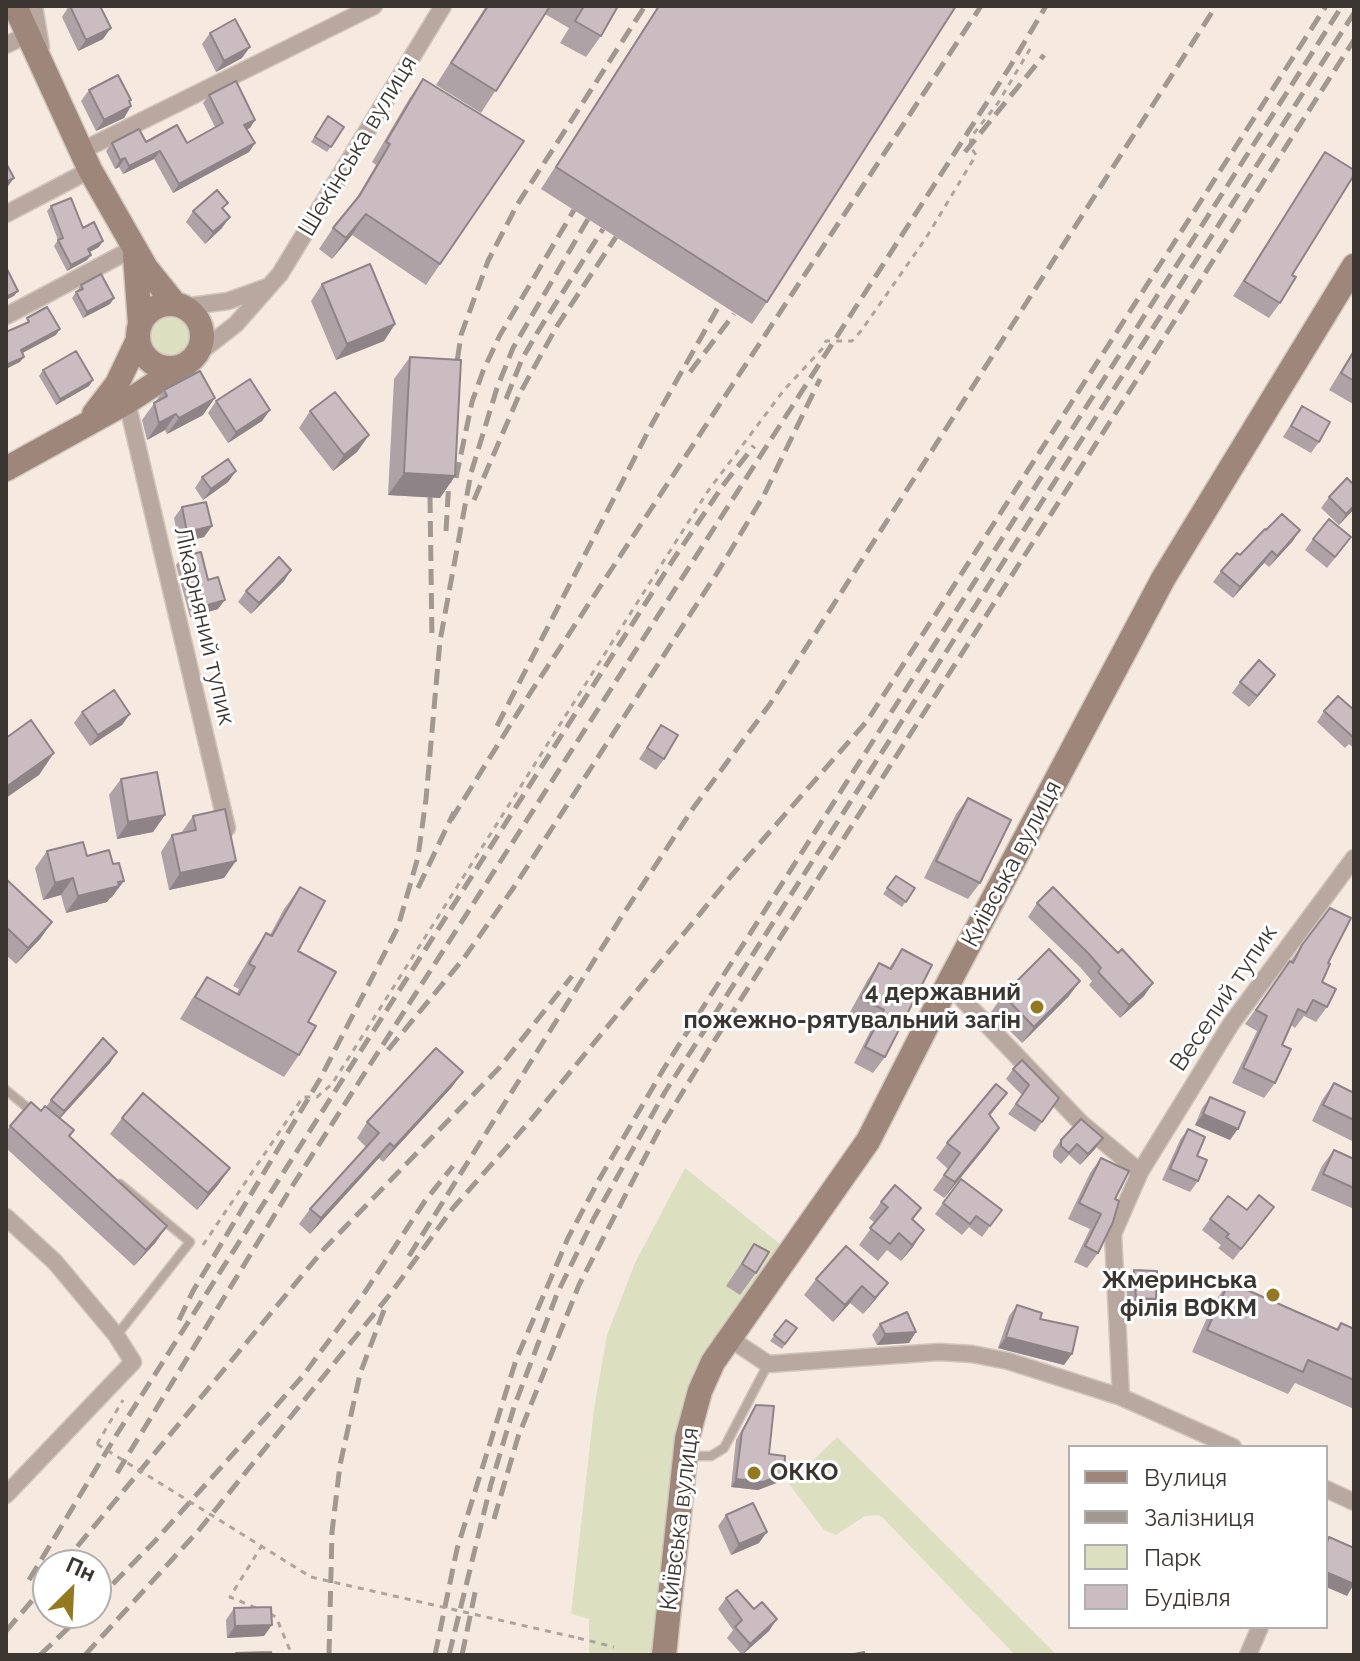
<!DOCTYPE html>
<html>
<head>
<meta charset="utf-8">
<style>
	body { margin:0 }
	#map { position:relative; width:1360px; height:1661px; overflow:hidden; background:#f6eae0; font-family:Raleway,sans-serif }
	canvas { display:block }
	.frame { position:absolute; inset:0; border:8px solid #3b3632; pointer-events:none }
	.legend { position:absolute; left:1068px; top:1445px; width:260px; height:184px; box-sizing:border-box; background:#fff; border:2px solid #b1afad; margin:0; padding:10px 14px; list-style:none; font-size:24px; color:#3b3632 }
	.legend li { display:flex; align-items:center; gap:16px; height:40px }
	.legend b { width:40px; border:2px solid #b1afad }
	.north { position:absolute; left:32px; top:1549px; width:80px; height:80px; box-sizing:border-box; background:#fff; border:2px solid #b1afad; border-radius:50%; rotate:24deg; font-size:22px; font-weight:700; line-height:32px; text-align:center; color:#3b3632 }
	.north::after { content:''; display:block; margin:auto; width:28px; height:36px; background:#957921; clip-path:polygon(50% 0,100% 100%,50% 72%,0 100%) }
</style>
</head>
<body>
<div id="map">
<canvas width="1360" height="1661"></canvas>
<div class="frame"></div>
<ul class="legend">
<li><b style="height:10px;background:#9e877a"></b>Вулиця</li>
<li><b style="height:10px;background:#a19891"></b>Залізниця</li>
<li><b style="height:22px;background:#dce0c1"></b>Парк</li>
<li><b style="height:22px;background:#cbbcc1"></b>Будівля</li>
</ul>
<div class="north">Пн</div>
</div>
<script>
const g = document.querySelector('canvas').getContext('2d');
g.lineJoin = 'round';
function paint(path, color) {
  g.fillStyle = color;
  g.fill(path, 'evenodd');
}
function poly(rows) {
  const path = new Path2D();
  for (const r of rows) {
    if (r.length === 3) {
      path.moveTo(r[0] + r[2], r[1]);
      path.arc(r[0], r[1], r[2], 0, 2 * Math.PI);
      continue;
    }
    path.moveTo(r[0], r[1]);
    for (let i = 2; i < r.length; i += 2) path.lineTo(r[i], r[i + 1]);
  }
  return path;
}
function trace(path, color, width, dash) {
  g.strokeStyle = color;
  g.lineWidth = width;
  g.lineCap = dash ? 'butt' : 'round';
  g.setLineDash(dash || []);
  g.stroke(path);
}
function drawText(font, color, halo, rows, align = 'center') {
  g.font = font + ' Raleway,sans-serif';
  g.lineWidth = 6;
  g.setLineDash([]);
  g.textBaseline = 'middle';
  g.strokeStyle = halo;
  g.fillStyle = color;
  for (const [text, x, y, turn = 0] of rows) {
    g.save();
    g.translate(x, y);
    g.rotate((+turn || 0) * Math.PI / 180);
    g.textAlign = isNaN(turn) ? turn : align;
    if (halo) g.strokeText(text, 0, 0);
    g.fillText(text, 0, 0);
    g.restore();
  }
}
paint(poly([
	[170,336,22],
	[685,1168,790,1252,700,1391,664,1655,589,1655,589,1619,571,1614,594,1409,607,1335,635,1263],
	[837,1437,1057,1655,1015,1655,883,1518,878,1515,865,1516,836,1535,824,1530,789,1484]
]), '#dce0c1');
const lane = poly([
	[6,1090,35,1114],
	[117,1335,190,1242,120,1184],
	[689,1456,711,1456,724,1448,768,1364]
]);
const street = poly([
	[34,6,41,47],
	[6,45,29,34],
	[81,151,374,6],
	[6,214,90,170],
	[183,307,228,301,267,287],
	[6,316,134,248],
	[195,356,236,324,280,274,443,6],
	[127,402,227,828],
	[948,984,1081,1123,1140,1172],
	[6,1217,55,1262,116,1335,133,1362,6,1495],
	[729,1338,768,1364,939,1352,972,1354,1008,1361,1121,1397,1233,1447],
	[1121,1397,1113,1234,1140,1172,1231,1024,1354,858],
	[1326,1489,1354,1502],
	[1248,1655,1260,1627]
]);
const secondary = poly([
	[15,6,90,170,146,268,175,304],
	[135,255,140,323],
	[170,336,32],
	[94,414,117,384,138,340],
	[6,469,127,402,182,366],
	[664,1655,687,1439,700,1391,713,1362,868,1141,948,984,1163,579,1354,266]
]);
trace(lane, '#d1c6bd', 11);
trace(street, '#d1c6bd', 19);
trace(secondary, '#d1c6bd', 27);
trace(poly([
	[203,1245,303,1097,317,1097,332,1084,708,491,784,390,822,349,826,341,852,341,861,331,926,238,976,155,970,146,971,137,998,103,1030,49],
	[97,1444,123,1400],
	[256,1608,230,1597,261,1547],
	[270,1614,276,1617,292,1655],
	[578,1638,614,1647]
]), '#aea49d', 3, [6, 6]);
trace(lane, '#b8a89f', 8);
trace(street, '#b8a89f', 16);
trace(secondary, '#9e877a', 24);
trace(poly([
	[965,152,1044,55],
	[690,372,734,314],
	[454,383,461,335,488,261,517,205,645,6],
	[506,399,522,359,537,333,603,229],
	[456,478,472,402,483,371,500,335,574,210],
	[430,497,432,641],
	[474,500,520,393,557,326,616,237],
	[446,531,450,463],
	[497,726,652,424,720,304],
	[451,820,527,698,981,6],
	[418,888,454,812],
	[388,1050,464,958,514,887,717,573,764,495,820,379],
	[409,1256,622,916,694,807,770,704,1216,6],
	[179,1320,193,1291,320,1079,398,927,418,857,426,799,440,641,471,473,497,388,513,348,588,219],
	[117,1473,291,1188,1011,65,1046,6],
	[494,1519,518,1437,579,1285,658,1132,711,1046,1354,40],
	[62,1565,324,1249,500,1067,572,976],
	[29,1580,117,1434,673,560,724,484,754,446],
	[96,1601,155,1541,302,1377,365,1292,425,1201,453,1166],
	[6,1631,48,1582],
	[40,1655,84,1613],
	[85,1655,199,1530,391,1293,453,1208,530,1121,731,876,867,721,1326,6],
	[329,1655,332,1532,340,1465,360,1374,384,1310],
	[435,1655,457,1549,516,1360,568,1238,600,1178,663,1070,1342,6],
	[449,1655,491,1484,514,1407,557,1294,594,1218,665,1092,1354,13],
	[462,1655,476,1588]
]), '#a19891', 5, [16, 8]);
trace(poly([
	[97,1444,311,1577,578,1638]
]), '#aea49d', 3, [6, 6]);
paint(poly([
	[69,6,103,39,78,51,62,17],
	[486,6,618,6,601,36,586,57,560,43,569,28,545,14,481,113,436,85],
	[658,6,956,6,767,302,752,324,541,189],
	[210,33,242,58,216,72,202,44],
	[423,79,524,141,426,285,352,235,332,259,319,249,333,228,353,204,376,165,372,162,409,99],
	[89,90,129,102,131,106,124,118,96,131,81,101],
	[209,95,255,120,250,128,247,129,255,143,249,152,173,193,154,159,123,174,119,167,115,169,106,151,112,143,187,143,215,127,203,103],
	[328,116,344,127,327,152,311,142],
	[1325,152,1280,303,1269,318,1233,296],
	[51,206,83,228,99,247,89,252,91,255,87,260,67,271,54,246,58,240,47,211],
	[193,211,222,228,205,244,186,222],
	[322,284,395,324,384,341,336,360,311,301],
	[81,285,114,298,110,304,83,318,72,298],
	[1354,349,1354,403,1353,404,1329,390],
	[410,357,455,476,440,498,388,495,394,379],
	[43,370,93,380,89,386,56,405,39,376],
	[164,390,203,415,167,434,165,430,147,440,142,420],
	[216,401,270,410,262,421,228,443,208,413],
	[1302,406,1319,442,1311,453,1283,437],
	[310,411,369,435,357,452,333,471,299,428],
	[236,471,228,482,203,500,195,488,202,477],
	[1354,485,1354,509,1339,525,1321,508,1329,497],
	[182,507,212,526,204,537,179,543,174,518],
	[1266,530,1300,530,1292,542,1269,567,1264,563,1233,598,1213,582,1221,571,1240,555],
	[1313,539,1343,548,1327,568,1305,550],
	[183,556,208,580,218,609,190,617,176,565],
	[291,570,284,581,251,614,238,602,246,591],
	[1275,675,1249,707,1232,693,1240,682],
	[1354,710,1354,748,1349,744,1345,748,1317,722,1324,711],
	[82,712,130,714,122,725,90,746,74,723],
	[661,725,664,759,656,770,639,759],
	[121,779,165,815,153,832,117,839,109,795],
	[968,798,980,883,968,899,924,878,956,814],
	[193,816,224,878,169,890,161,852,172,835,181,833],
	[47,851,87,856,112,897,110,898,107,902,66,913,61,895,43,900,35,868],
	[896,876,915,888,902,907,883,894],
	[6,879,52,922,40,939,16,964,6,955],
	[300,887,298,951,308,1022,299,1055,284,1077,180,1019,192,999,207,977,237,993,239,989,233,986,251,955,266,933,270,935,284,909],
	[1037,903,1118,953,1153,983,1144,996,1120,1018,1089,985,1092,981,1080,967,1028,917],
	[1302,945,1328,963,1322,982,1327,1007,1316,1022,1304,1016,1295,1028,1291,1025,1282,1045,1275,1083,1264,1098,1232,1083,1257,1031,1245,1024],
	[902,949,885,1057,873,1073,854,1063,873,1026,849,1014,868,979,879,963,889,968],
	[1080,981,1068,997,1022,1043,991,1012,1003,995],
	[117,1052,110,1063,60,1118,74,1130,69,1137,156,1242,134,1266,6,1148,6,1132,10,1126,41,1111,46,1107,51,1100],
	[1013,1069,1059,1098,1035,1132,1008,1114,1022,1095,1006,1079],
	[1334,1083,1354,1093,1354,1142,1312,1121,1322,1100],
	[452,1087,383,1162,379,1158,310,1234,299,1224,310,1209,366,1147,357,1138,367,1122],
	[1007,1093,990,1116,988,1144,944,1198,933,1190,948,1169,936,1158,947,1143],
	[1210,1097,1230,1140,1195,1125,1202,1108],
	[122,1118,230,1168,218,1185,197,1210,110,1134],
	[1188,1129,1197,1156,1198,1181,1190,1192,1162,1180,1180,1140],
	[1103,1138,1095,1149,1080,1165,1069,1155,1061,1164,1053,1157,1053,1151,1061,1140],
	[1334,1150,1354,1159,1354,1209,1311,1190,1322,1166],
	[1101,1158,1115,1199,1098,1253,1087,1268,1074,1262,1090,1229,1068,1219,1090,1173],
	[881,1202,921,1208,913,1220,913,1247,901,1261,887,1250,878,1261,859,1245,875,1223,869,1218],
	[943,1203,1002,1210,982,1237,969,1227,962,1235,935,1214],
	[1247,1210,1266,1218,1233,1260,1218,1248,1221,1245,1202,1230,1210,1219],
	[754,1244,756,1273,740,1295,726,1286],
	[846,1246,876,1299,863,1314,850,1303,833,1322,804,1295,816,1279],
	[1134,1270,1156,1299,1148,1310,1128,1309,1126,1281],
	[1229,1282,1336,1329,1341,1323,1354,1329,1354,1409,1295,1383,1288,1394,1192,1352,1213,1304],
	[1017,1305,1040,1319,1064,1365,998,1348,1009,1316],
	[786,1320,797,1328,782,1349,770,1341],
	[880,1324,909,1343,877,1345,872,1335],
	[756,1405,769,1454,784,1474,779,1482,758,1490,731,1487,736,1440],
	[726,1515,759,1543,731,1555,718,1526],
	[726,1598,769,1631,742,1655,727,1638,733,1630,718,1609],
	[234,1608,264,1636,227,1638,226,1620]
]), '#afa2a6');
paint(poly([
	[111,28,103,39,78,51,86,40],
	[250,47,242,58,216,72,224,61],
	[131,100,123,111,131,106,124,118,96,131,104,120],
	[255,120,250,128,238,133,244,125],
	[255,143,249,152,173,193,179,184],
	[160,151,154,159,123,174,129,166],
	[125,158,119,167,115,169,120,160],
	[14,178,6,189,6,182],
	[366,214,352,235,332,259,346,238],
	[230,217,222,228,205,244,213,232],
	[103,241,99,247,84,255,88,249],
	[91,255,87,260,67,271,71,265],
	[18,291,14,296,6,300,6,297],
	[114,298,110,304,83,318,87,312],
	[395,324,384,341,336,360,347,344],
	[60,329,56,335,17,356,21,350],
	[24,357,20,362,6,369,6,365],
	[93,380,89,386,56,405,60,399],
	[215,398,203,415,167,434,179,418],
	[270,410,262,421,228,443,236,432],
	[176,414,165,430,147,440,159,423],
	[369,435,357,452,333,471,344,455],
	[236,471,228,482,203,500,211,489],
	[404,473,455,476,440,498,388,495],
	[1354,506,1354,509,1339,525,1346,514],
	[212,526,204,537,179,543,187,532],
	[1300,530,1292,542,1269,567,1277,556],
	[1272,551,1264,563,1233,598,1240,587],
	[291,570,284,581,251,614,259,603],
	[225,600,218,609,190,617,197,608],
	[1275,675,1267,686,1249,707,1257,696],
	[130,714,122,725,90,746,98,735],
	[54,753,39,775,6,798,6,787],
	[165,815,153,832,117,839,128,822],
	[236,861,224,878,169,890,180,873],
	[73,878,61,895,43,900,55,883],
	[124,881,112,897,110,898,107,902,66,913,78,896],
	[52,922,40,939,16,964,28,948],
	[1080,981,1068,997,1022,1043,1034,1027],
	[1153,983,1144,996,1120,1018,1129,1005],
	[117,1052,110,1063,56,1123,64,1111],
	[463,1072,452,1087,383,1162,394,1147],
	[1203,1114,1238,1129,1230,1140,1195,1125],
	[999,1128,988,1144,944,1198,955,1182],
	[1103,1138,1095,1149,1080,1165,1088,1154],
	[390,1143,379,1158,310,1234,321,1218],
	[230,1168,218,1185,197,1210,208,1193],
	[167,1226,156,1242,134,1266,146,1250],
	[924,1230,913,1247,901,1261,912,1245],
	[888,1283,876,1299,863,1314,875,1298],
	[862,1286,850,1303,833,1322,845,1305],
	[1136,1298,1156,1299,1148,1310,1128,1309],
	[916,1332,909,1343,877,1345,885,1334],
	[1006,1337,1072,1354,1064,1365,998,1348],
	[784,1474,779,1482,758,1490,731,1487,736,1479],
	[767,1532,759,1543,731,1555,739,1544],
	[1326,1572,1354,1584,1347,1596,1326,1587],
	[777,1619,769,1631,742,1655,750,1644],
	[272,1625,264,1636,227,1638,235,1626]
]), '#8e8487');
const building = poly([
	[70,6,100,6,111,28,86,40,70,6],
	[488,6,550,6,496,91,451,63,488,6],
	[584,6,583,6,618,6,601,36,575,21,584,6],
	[659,6,956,6,767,302,556,167,659,6],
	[235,19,250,47,224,61,210,33,235,19],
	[118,75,131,100,129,101,131,106,104,120,89,90,118,75],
	[423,79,524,141,440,264,366,214,346,238,333,228,360,195,390,144,386,142,423,79],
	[236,81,255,120,244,125,255,143,179,184,160,151,129,166,125,158,120,160,112,143,139,129,146,142,177,125,187,143,223,123,209,95,236,81],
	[328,116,344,127,331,147,315,137,328,116],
	[1325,152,1354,170,1354,175,1292,275,1296,277,1280,303,1244,281,1325,152],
	[6,163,14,178,6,182,6,163],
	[217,190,228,203,222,208,230,217,213,232,193,211,217,190],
	[71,198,83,228,94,222,103,241,88,249,91,255,71,265,58,240,63,238,51,206,71,198],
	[370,264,395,324,347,344,322,284,370,264],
	[6,267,18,291,6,297,6,267],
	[101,274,114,298,87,312,76,292,83,289,81,285,101,274],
	[47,307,60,329,21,350,24,357,6,365,6,332,29,322,27,318,47,307],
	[76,351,93,380,60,399,43,370,76,351],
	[1354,351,1354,381,1341,373,1354,351],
	[410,357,461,360,455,476,404,473,410,357],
	[200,371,215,398,179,418,176,414,159,423,154,403,167,396,164,390,200,371],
	[250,379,270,410,236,432,216,401,250,379],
	[335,392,369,435,344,455,310,411,335,392],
	[1302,406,1330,422,1319,442,1291,426,1302,406],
	[228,459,236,471,211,489,202,477,228,459],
	[1347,478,1354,485,1354,506,1346,514,1329,497,1347,478],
	[206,502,212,526,187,532,182,507,206,502],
	[1282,514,1300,530,1277,556,1272,551,1240,587,1221,571,1237,553,1240,555,1265,529,1266,530,1282,514],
	[1329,519,1351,537,1335,557,1313,539,1329,519],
	[201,552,208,580,218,577,225,600,197,608,183,556,201,552],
	[279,557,291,570,259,603,246,591,279,557],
	[1259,660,1275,675,1257,696,1240,682,1259,660],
	[114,690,130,714,98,735,82,712,114,690],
	[1338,696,1354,710,1354,736,1353,737,1324,711,1338,696],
	[31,720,54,753,6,787,6,738,31,720],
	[661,725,678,735,664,759,647,748,661,725],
	[157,772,165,815,128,822,121,779,157,772],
	[968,798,1011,820,980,883,936,861,968,798],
	[225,809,236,861,180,873,172,835,196,830,193,816,225,809],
	[83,842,87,856,109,850,113,864,119,863,124,881,118,882,119,886,78,896,73,878,55,883,47,851,83,842],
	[896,876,915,888,906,902,887,888,896,876],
	[6,879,52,922,28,948,6,927,6,879],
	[300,887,325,901,298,951,336,972,308,1022,316,1026,299,1055,195,997,207,977,239,995,255,967,249,964,266,933,272,936,300,887],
	[1053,887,1118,953,1122,949,1153,983,1129,1005,1098,972,1101,968,1089,954,1037,903,1053,887],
	[1330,908,1351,918,1328,963,1330,964,1322,982,1336,989,1327,1007,1313,1000,1306,1013,1298,1009,1282,1045,1291,1049,1275,1083,1243,1068,1267,1016,1256,1010,1290,961,1293,963,1302,945,1330,908],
	[902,949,932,965,885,1057,865,1047,884,1010,861,998,879,963,891,969,902,949],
	[1049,949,1080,981,1034,1027,1003,995,1049,949],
	[103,1038,117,1052,64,1111,51,1100,103,1038],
	[436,1048,463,1072,394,1147,390,1143,321,1218,310,1209,379,1133,367,1122,436,1048],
	[1022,1060,1059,1098,1042,1122,1016,1104,1029,1085,1013,1069,1022,1060],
	[1334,1083,1354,1093,1354,1120,1323,1105,1334,1083],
	[996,1084,1007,1093,989,1114,999,1128,955,1182,944,1175,960,1153,947,1143,996,1084],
	[143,1093,230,1168,208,1193,122,1118,143,1093],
	[1210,1097,1245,1112,1238,1129,1203,1114,1210,1097],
	[31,1102,41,1111,45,1106,74,1130,69,1136,167,1226,146,1250,10,1126,31,1102],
	[1081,1119,1103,1138,1088,1154,1077,1144,1069,1153,1061,1146,1061,1140,1081,1119],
	[1188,1129,1205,1137,1197,1156,1207,1160,1198,1181,1170,1169,1188,1129],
	[1334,1150,1354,1159,1354,1188,1323,1174,1334,1150],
	[1101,1158,1129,1171,1115,1199,1119,1201,1113,1222,1098,1253,1085,1246,1101,1214,1079,1203,1101,1158],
	[961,1179,1002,1210,990,1226,976,1216,970,1224,943,1203,961,1179],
	[895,1185,921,1208,912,1219,924,1230,912,1245,899,1233,890,1244,870,1228,888,1207,881,1202,895,1185],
	[1259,1195,1274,1207,1241,1249,1226,1237,1229,1234,1210,1219,1228,1196,1247,1210,1259,1195],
	[754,1244,769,1252,756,1273,742,1264,754,1244],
	[846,1246,888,1283,875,1298,862,1286,845,1305,816,1279,846,1246],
	[1134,1270,1157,1271,1156,1299,1136,1298,1134,1270],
	[1229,1282,1338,1330,1341,1323,1354,1329,1354,1380,1308,1360,1303,1372,1207,1330,1229,1282],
	[1017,1305,1042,1313,1040,1319,1078,1327,1072,1354,1006,1337,1017,1305],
	[907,1312,916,1332,885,1334,880,1324,907,1312],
	[786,1320,797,1328,785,1344,774,1335,786,1320],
	[756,1405,774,1406,769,1454,785,1456,784,1474,763,1482,736,1479,742,1432,756,1405],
	[753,1503,767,1532,739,1544,726,1515,753,1503],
	[1329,1537,1354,1548,1354,1584,1326,1572,1326,1544,1329,1537],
	[737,1590,754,1609,762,1602,777,1619,750,1644,735,1627,742,1620,726,1598,737,1590],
	[271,1607,272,1625,235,1626,234,1608,271,1607],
	[271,1652,272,1655,236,1655,236,1653,271,1652],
	[864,1652,865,1655,849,1655,864,1652]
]);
paint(building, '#cbbcc1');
trace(building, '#8e8487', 2);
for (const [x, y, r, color] of [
	[1037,1007,8,"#957921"],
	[1273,1295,8,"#957921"],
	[754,1473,8,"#957921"]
]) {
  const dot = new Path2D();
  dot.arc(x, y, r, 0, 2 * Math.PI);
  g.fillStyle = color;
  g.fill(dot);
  trace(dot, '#fff', 3);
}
drawText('24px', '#3b3632', '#fff', [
	["Шекінська вулиця",358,146,-59],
	["Лікарняний тупик",204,626,77],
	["Київська вулиця",1012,864,-62],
	["Веселий тупик",1224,998,-56],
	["Київська вулиця",680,1519,-83]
]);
drawText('bold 24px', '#3b3632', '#fff', [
	["4 державний",1021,993],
	["пожежно-рятувальний загін",1021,1021],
	["Жмеринська",1257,1281],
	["філія ВФКМ",1257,1309],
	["ОККО",770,1473,"left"]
], 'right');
</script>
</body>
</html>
